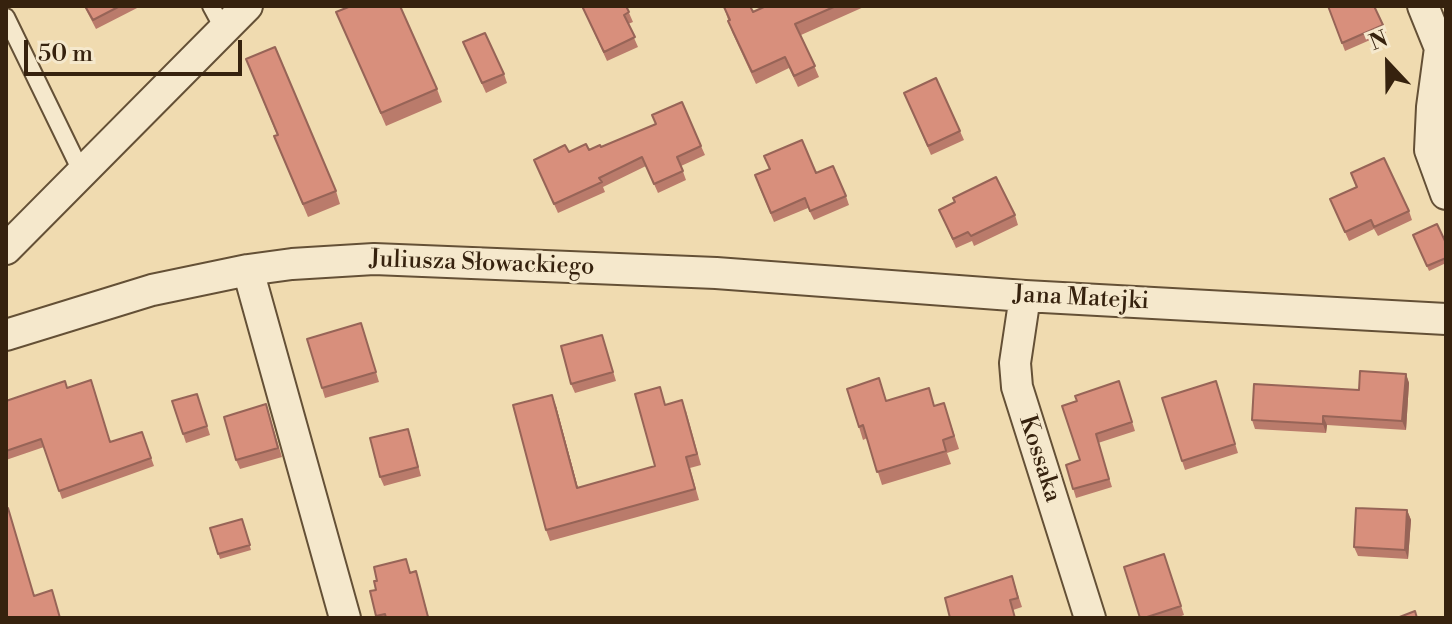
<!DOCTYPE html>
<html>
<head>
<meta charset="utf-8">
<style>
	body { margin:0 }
	#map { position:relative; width:1452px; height:624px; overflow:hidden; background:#f0dbb0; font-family:"Libre Bodoni",serif }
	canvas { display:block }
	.frame { position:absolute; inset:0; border:8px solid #36220e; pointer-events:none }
	.north { position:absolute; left:1348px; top:24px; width:80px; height:80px; -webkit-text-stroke:6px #f5e8cc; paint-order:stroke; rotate:338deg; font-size:22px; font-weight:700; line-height:32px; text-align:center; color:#36220e }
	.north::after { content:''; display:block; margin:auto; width:28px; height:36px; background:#36220e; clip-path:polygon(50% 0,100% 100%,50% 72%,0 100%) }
	.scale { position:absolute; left:24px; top:40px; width:218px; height:36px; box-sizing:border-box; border:4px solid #36220e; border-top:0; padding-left:10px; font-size:24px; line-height:28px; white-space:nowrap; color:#36220e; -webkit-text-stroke:6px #f5e8cc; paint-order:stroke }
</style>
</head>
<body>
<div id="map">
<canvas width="1452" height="624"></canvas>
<div class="frame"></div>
<div class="north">N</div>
<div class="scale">50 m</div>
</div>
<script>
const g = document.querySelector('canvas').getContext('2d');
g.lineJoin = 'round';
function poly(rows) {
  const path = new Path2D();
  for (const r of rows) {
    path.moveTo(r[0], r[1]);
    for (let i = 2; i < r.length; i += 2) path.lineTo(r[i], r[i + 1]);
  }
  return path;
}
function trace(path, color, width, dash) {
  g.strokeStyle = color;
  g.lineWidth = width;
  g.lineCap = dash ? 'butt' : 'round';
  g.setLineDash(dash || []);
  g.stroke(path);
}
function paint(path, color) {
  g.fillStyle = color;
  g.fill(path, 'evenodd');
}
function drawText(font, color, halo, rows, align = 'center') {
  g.font = font + ' "Libre Bodoni",serif';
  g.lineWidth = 6;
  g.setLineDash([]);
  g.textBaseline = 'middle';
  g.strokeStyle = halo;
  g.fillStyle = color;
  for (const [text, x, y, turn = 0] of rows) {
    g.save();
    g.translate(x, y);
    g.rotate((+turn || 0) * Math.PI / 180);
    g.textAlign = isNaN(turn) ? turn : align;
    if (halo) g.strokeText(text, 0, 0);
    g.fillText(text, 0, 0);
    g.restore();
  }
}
const service = poly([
	[211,6,224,30],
	[6,17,81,171]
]);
const minor = poly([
	[1423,6,1440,48,1432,107,1430,150,1446,194],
	[6,249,247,6],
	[248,270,345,618],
	[1025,296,1015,363,1017,387,1090,618],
	[6,335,152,290,248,270,292,264,374,259,716,273,1025,296,1446,319]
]);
trace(service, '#645036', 20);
trace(minor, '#645036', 34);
trace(service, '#f5e8cc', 16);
trace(minor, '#f5e8cc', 30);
paint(poly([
	[84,6,141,6,96,29],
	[582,6,626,6,633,22,628,24,638,47,607,61],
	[766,6,866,6,801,35,819,77,798,87,789,68,756,84,732,32,724,7,753,12],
	[1328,6,1383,25,1386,33,1345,51],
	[336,12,437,89,442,102,386,126],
	[463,42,504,74,507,83,486,93],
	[246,59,336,191,340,204,308,217,279,149,274,136,277,135],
	[904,93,960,131,964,140,931,155],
	[701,146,705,155,681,166,686,180,658,193,646,166,603,187,605,192,558,213,534,160,601,147],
	[816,173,846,196,849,205,814,220,808,208,774,222,758,184],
	[1351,173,1409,211,1412,220,1378,236,1374,229,1349,241,1330,199,1356,187],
	[939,210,1015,215,1018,225,974,246,972,241,956,248],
	[1413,235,1446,243,1446,263,1429,271],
	[364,332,379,382,325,398,322,388],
	[602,335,616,381,575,393,571,384],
	[1406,374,1409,383,1406,430,1327,425,1326,433,1255,429,1252,420,1359,390],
	[1119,381,1135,431,1098,443,1112,487,1076,498,1066,465,1080,460,1077,401],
	[1216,381,1238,453,1185,470,1182,461],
	[67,388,111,442,142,432,154,466,62,499,44,447,6,460,6,401],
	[197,394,210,435,186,443,172,401],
	[887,400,935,406,944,403,959,449,947,453,951,464,882,485,867,438,863,440,859,427],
	[266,404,282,457,240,469,236,460],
	[665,405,686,411,701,465,690,468,699,500,550,541,546,530,556,406,578,488,655,466],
	[411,438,421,476,384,486,380,477],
	[1407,510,1411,520,1408,559,1358,556,1354,547],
	[242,519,251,550,220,559,210,528],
	[1164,554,1184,615,1176,618,1140,618],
	[416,571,429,618,377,618,370,591,376,590,410,572],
	[1012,576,1022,607,1013,610,1015,618,950,618]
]), '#ba7b6b');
paint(poly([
	[1406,374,1409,383,1406,430,1402,421],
	[552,395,556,406,581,499,577,488],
	[1323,416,1327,425,1326,433,1323,424],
	[1407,510,1411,520,1408,559,1405,550]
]), '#976457');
const building = poly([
	[85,6,120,6,93,20,85,6],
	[351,6,400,6,437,89,381,113,336,12,351,6],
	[582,6,626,6,629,12,624,15,635,37,604,52,582,6],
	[727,6,750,6,753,12,766,6,836,6,795,24,815,66,794,76,785,57,752,72,728,21,730,20,724,7,727,6],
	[1328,6,1374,6,1383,25,1342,43,1328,6],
	[485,33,504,74,482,83,463,42,485,33],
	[275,47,336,191,303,204,274,136,278,135,246,59,275,47],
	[936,78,960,131,928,146,904,93,936,78],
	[682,102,701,146,677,157,683,171,654,184,642,157,599,178,602,182,554,204,534,160,565,145,569,152,586,144,589,150,600,145,601,147,656,124,652,115,682,102],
	[802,140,816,173,833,166,846,196,810,211,805,198,771,213,755,175,770,169,764,156,802,140],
	[1384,158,1409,211,1374,227,1371,220,1345,232,1330,199,1357,187,1351,173,1384,158],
	[996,177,1015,215,971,236,968,232,953,239,939,210,955,202,953,198,996,177],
	[1437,224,1446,243,1446,258,1427,266,1413,235,1437,224],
	[361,323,376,372,322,388,307,339,361,323],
	[602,335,613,372,571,384,561,346,602,335],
	[1360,371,1406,374,1402,421,1323,416,1323,424,1252,420,1254,384,1359,390,1360,371],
	[879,378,886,401,929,388,934,406,944,403,954,436,943,440,946,451,877,472,863,425,859,427,847,389,879,378],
	[91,380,110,442,142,432,151,458,59,491,41,439,6,451,6,401,65,381,67,388,91,380],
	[1119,381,1132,422,1096,434,1109,479,1073,489,1066,465,1080,460,1062,406,1077,401,1075,396,1119,381],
	[1216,381,1235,444,1182,461,1162,398,1216,381],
	[660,387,665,405,682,400,697,454,686,457,695,489,546,530,513,405,552,395,577,488,655,466,635,394,660,387],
	[197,394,207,426,183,434,172,401,197,394],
	[266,404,278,448,236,460,224,417,266,404],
	[408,429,418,467,380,477,370,438,408,429],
	[6,508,8,508,34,596,52,590,60,618,6,618,6,508],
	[1356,508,1407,510,1405,550,1354,547,1356,508],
	[242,519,250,545,218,554,210,528,242,519],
	[1164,554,1181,606,1144,618,1140,618,1124,567,1164,554],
	[406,559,410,573,416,571,428,617,386,618,385,614,376,616,370,591,376,590,374,581,377,581,374,567,406,559],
	[1012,576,1018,598,1010,600,1015,618,950,618,945,598,1012,576],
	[1415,611,1417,618,1397,618,1415,611]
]);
paint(building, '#d88f7c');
trace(building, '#976457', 2);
drawText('24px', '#36220e', '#f5e8cc', [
	["Juliusza Słowackiego",482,264,2],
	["Jana Matejki",1081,299,3],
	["Kossaka",1039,459,72]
]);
</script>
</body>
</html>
